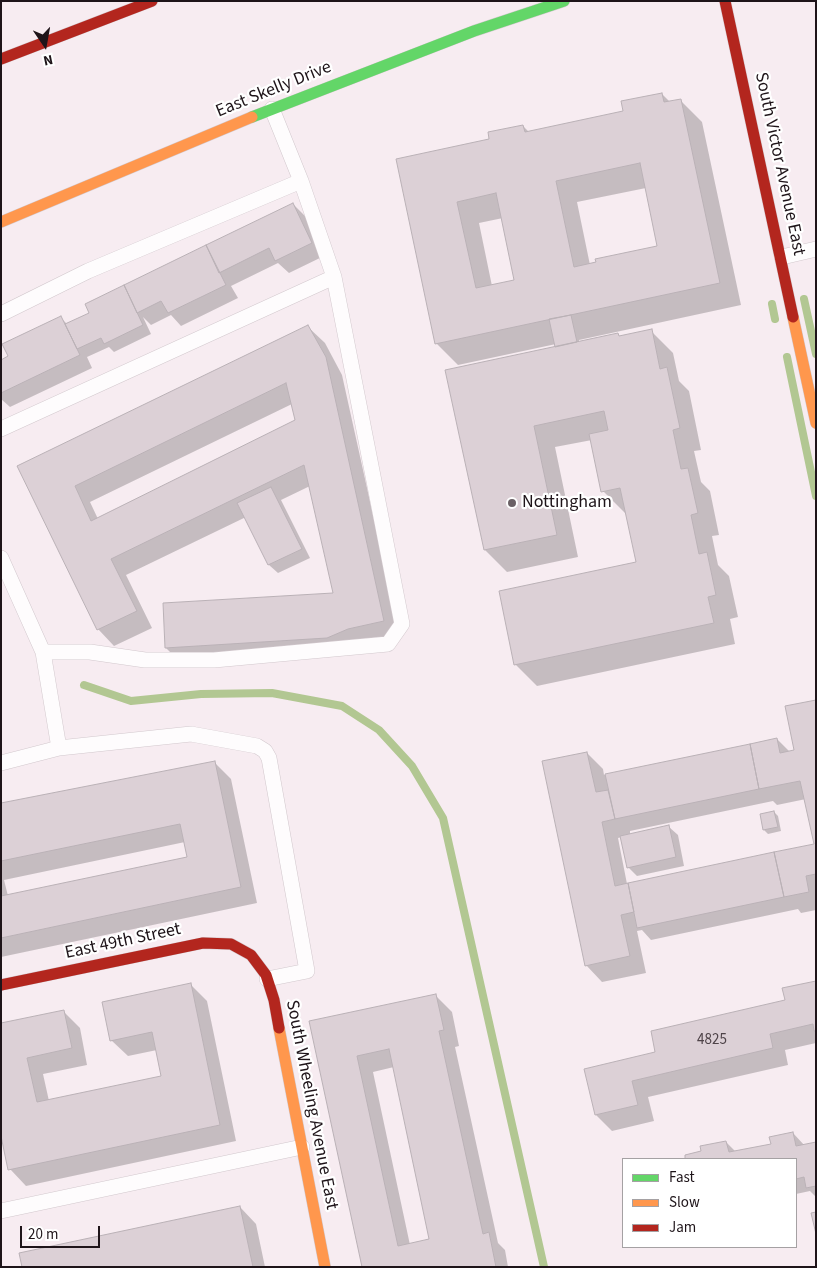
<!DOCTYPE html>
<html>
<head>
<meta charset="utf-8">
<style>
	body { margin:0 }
	#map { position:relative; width:817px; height:1268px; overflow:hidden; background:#f7ecf1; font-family:"Source Sans 3",sans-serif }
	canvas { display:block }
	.frame { position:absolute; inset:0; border:2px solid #1e1419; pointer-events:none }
	.legend { position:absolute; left:622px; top:1158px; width:175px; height:90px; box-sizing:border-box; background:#fff; border:1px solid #a5a1a3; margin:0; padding:6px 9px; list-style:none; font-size:15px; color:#1e1419 }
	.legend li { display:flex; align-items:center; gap:10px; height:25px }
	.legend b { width:25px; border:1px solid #a5a1a3 }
	.north { position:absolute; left:20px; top:20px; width:50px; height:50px; -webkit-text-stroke:4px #fff; paint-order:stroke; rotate:168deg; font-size:14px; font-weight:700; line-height:20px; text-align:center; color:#1e1419 }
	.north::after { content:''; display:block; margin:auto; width:18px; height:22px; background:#1e1419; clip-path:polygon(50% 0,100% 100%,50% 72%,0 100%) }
	.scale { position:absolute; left:20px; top:1226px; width:80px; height:22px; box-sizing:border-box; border:2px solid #1e1419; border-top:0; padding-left:6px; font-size:15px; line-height:18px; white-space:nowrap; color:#1e1419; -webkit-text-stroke:4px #fff; paint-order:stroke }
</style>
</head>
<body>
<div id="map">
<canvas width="817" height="1268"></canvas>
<div class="frame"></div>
<ul class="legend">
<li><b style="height:6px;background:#63d668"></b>Fast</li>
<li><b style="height:6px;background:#ff974d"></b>Slow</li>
<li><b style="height:6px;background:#b3261e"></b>Jam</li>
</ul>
<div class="north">N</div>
<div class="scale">20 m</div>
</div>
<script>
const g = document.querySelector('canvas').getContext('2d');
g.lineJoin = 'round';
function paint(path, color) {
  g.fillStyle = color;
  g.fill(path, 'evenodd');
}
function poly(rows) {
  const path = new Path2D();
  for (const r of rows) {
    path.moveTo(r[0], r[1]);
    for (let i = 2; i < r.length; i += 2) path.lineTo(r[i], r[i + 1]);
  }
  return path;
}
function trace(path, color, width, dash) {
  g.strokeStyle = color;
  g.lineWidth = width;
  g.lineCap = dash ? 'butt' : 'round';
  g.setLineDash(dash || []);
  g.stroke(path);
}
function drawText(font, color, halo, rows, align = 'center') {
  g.font = font + ' "Source Sans 3",sans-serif';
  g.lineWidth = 4.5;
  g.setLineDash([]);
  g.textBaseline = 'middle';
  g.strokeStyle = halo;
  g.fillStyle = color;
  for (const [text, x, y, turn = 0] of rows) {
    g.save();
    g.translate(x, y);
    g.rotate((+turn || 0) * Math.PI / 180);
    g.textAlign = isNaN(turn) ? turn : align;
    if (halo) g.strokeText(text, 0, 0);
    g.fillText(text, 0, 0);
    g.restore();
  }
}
paint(poly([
	[662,94,670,102,680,100,702,122,741,305,579,340,579,343,618,335,620,337,651,331,673,353,679,381,689,391,701,450,694,451,701,482,710,491,719,535,712,536,718,565,729,576,738,617,730,619,735,644,537,686,515,664,637,563,627,513,625,513,603,491,592,440,555,447,578,557,507,572,485,550,557,348,556,344,458,365,436,343,397,160,491,140,523,126,529,132,625,112],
	[646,188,659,247,590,265,577,202],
	[503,218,516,281,492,286,479,223],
	[293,204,306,217,324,256,289,273,278,263,231,286,238,298,181,326,171,315,151,325,143,317,151,334,114,352,109,347,87,357,92,368,10,407,1,399,1,361,61,318,67,324,90,313],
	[308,327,325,343,342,375,400,637,182,664,166,648,334,594,310,486,281,500,310,558,278,573,269,565,246,517,126,575,152,628,114,646,98,629,18,467],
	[292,404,296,420,98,519,90,502],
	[816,701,816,910,801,913,798,909,651,940,642,930,637,931,646,973,602,982,586,965,587,753,603,769,604,775,777,739,790,752,795,751],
	[806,799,815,845,627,884,618,838,622,837,628,867,637,876,684,866,678,835,669,827,630,835,630,831,773,801,777,805],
	[215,763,231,779,257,903,1,957,1,805],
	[185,842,189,858,8,896,4,880],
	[774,812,778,816,781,831,768,834,764,830],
	[816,982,816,1043,785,1050,788,1065,648,1097,654,1121,612,1131,596,1115,657,1053,787,1001],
	[190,984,207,1001,236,1141,26,1186,10,1169,1,1024,63,1011,80,1028,87,1065,43,1074,49,1101,162,1077,157,1050,128,1056,111,1040],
	[435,995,452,1012,459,1046,455,1047,498,1243,505,1250,508,1267,364,1267,310,1022],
	[394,1067,431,1240,410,1245,373,1072],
	[793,1133,805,1146,816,1143,816,1197,810,1191,796,1194,796,1159,687,1159,686,1156,703,1152,726,1142,736,1152,772,1145],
	[240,1207,256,1224,265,1267,23,1267]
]), '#0003');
trace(poly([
	[804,299,816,354],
	[772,304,775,319],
	[787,357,816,496],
	[84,685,131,701,201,694,272,693,342,706,379,730,412,766,443,818,544,1267]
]), '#b2c792', 8);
const building = poly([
	[662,93,664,102,681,99,720,283,435,344,396,159,489,139,488,132,523,125,525,132,623,111,621,101,662,93],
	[640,163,657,246,595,259,596,262,574,267,556,181,640,163],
	[496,193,514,280,476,288,457,202,496,193],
	[293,203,312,243,275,261,269,248,219,273,206,245,293,203],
	[206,245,226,285,168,313,161,301,137,313,124,285,206,245],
	[124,285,143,325,104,344,101,338,77,349,65,324,89,313,85,304,124,285],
	[571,315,577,342,555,347,549,319,571,315],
	[61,316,80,355,1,393,1,360,8,356,2,344,61,316],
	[308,325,326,357,384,621,348,629,327,638,165,648,163,603,333,593,304,465,111,559,137,611,97,630,17,466,308,325],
	[286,383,295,420,91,521,75,486,286,383],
	[652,329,660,369,667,367,680,428,673,430,681,469,688,468,698,513,691,515,699,554,707,552,716,595,708,597,714,623,514,665,499,591,636,562,620,488,601,492,589,434,608,430,604,411,534,426,557,535,484,550,445,370,618,333,619,336,652,329],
	[271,487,302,549,268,565,237,503,271,487],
	[816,700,816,874,806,876,809,892,784,897,774,852,814,844,800,781,759,789,750,744,777,738,780,753,794,750,785,706,816,700],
	[750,744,759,789,615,819,605,774,750,744],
	[587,752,596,792,608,790,615,819,602,822,615,886,628,883,634,912,621,915,630,956,585,966,542,761,587,752],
	[215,761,241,887,1,938,1,896,187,857,180,824,1,861,1,803,215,761],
	[774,811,778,827,763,830,760,814,774,811],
	[669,825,676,857,627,868,620,836,669,825],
	[774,852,784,897,637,928,628,883,774,852],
	[816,981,816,1031,814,1031,813,1024,770,1034,773,1048,632,1081,638,1105,595,1115,584,1069,655,1052,651,1031,785,1000,782,988,816,981],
	[191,983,220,1125,8,1170,1,1136,1,1023,64,1010,72,1048,27,1058,37,1102,161,1076,152,1032,110,1041,102,1002,191,983],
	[436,994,444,1030,439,1031,483,1234,489,1232,496,1267,362,1267,309,1021,436,994],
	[389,1049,429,1239,398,1246,357,1056,389,1049],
	[793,1132,796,1146,816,1142,816,1186,806,1188,804,1177,796,1179,796,1159,685,1159,685,1155,701,1151,700,1146,726,1141,729,1152,771,1144,769,1137,793,1132],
	[240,1206,253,1267,22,1267,19,1253,240,1206],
	[816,1212,816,1234,811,1213,816,1212]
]);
paint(building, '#dcd0d6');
trace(building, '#bab1b6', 1);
const lane = poly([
	[782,257,816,249],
	[1,314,88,271,301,181,272,109],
	[1,429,334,277,301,181],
	[1,558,43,652,59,748,1,763],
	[43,652,90,652,145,660,214,660,388,644,402,624,334,277],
	[59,748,191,734,257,746,265,751,269,758,307,971,267,979],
	[1,1211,302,1147]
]);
const fast = poly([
	[252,117,474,31,564,1]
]);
const slow = poly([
	[1,222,252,117],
	[793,317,816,423],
	[279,1028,325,1267]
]);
const jam = poly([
	[725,1,793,317],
	[1,59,152,1],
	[1,985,203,943,231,944,251,955,266,975,274,1000,279,1028]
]);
trace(lane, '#d2c8cd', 16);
trace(fast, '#d2c8cd', 12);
trace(slow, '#d2c8cd', 12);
trace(jam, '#d2c8cd', 12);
trace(lane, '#fefcfd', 15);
trace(fast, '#63d668', 11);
trace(slow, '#ff974d', 11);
trace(jam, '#b3261e', 11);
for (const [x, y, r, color] of [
	[512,503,5,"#6a6065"]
]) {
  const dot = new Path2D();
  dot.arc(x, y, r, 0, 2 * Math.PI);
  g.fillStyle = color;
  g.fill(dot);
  trace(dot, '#fff', 2);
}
drawText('15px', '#4e4348', null, [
	["4825",712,1041]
]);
drawText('18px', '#1e1419', '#fff', [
	["East Skelly Drive",274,90,-22],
	["South Victor Avenue East",779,164,78],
	["East 49th Street",123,942,-12],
	["South Wheeling Avenue East",311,1105,79]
]);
drawText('18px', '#1e1419', '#fff', [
	["Nottingham",522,503]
], 'left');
</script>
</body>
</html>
